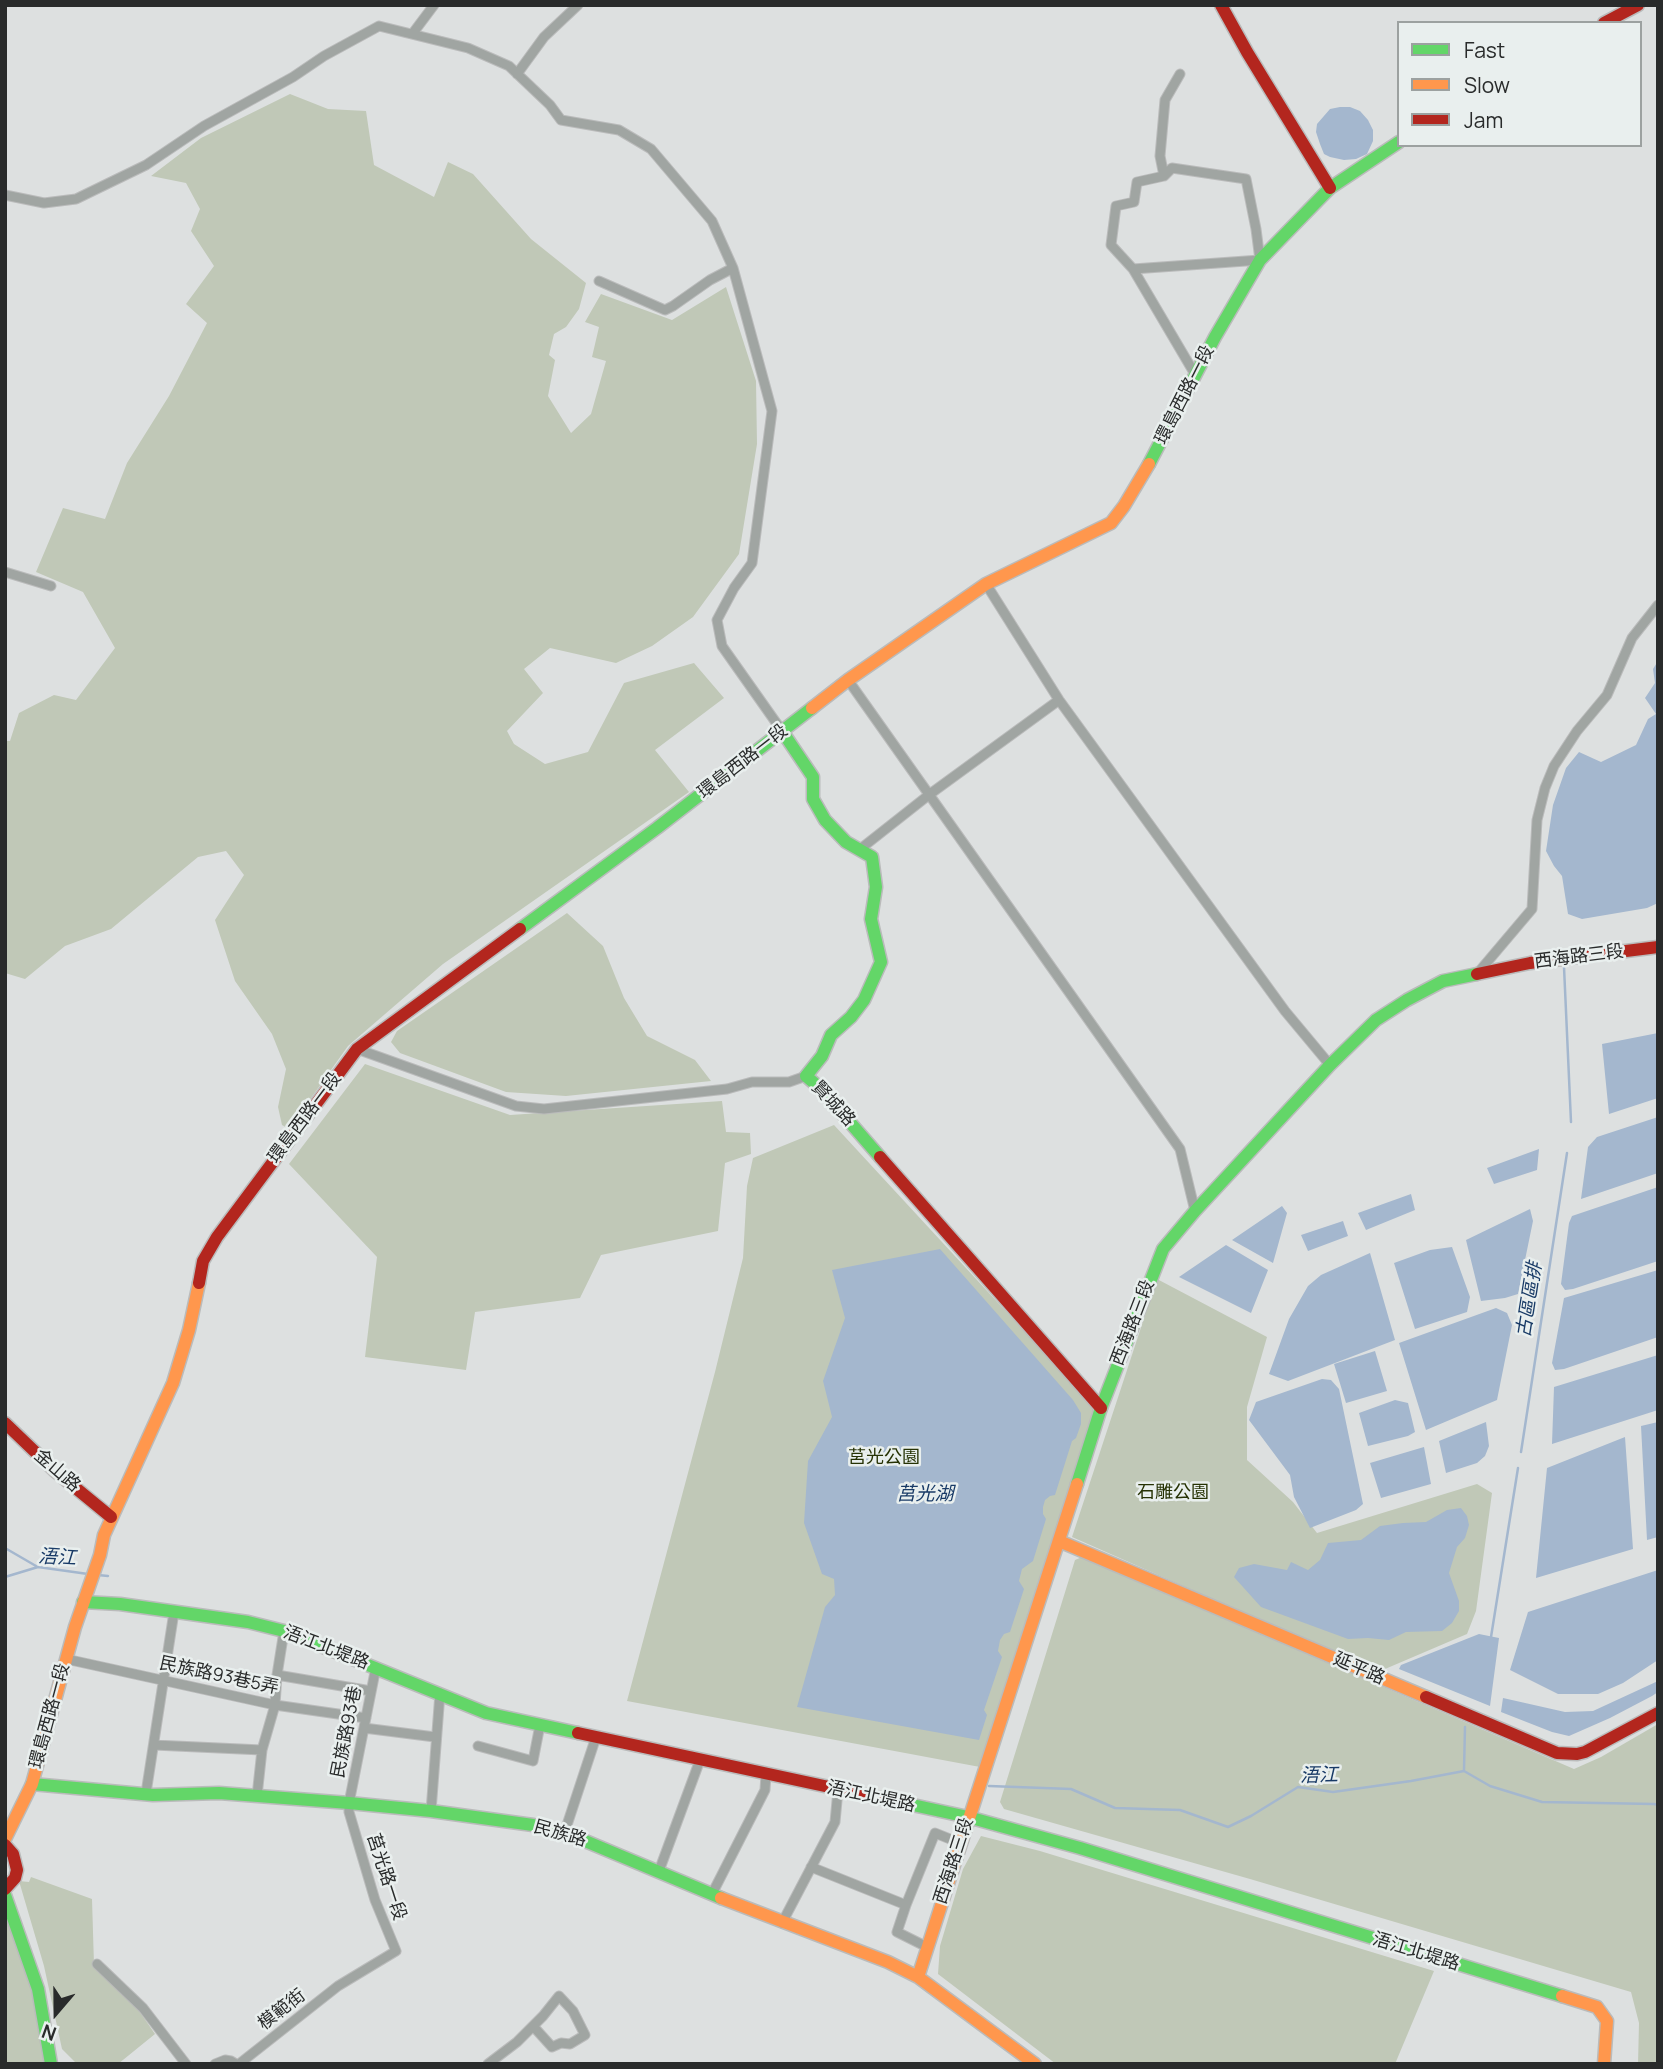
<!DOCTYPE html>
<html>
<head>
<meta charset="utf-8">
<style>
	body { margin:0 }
	#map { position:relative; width:1663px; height:2069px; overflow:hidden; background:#dde0e0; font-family:Manrope,sans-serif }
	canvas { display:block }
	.frame { position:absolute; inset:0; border:7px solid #292b2b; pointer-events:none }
	.legend { position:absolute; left:1397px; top:21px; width:245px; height:126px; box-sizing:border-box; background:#e9efee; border:2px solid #9ca1a0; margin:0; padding:9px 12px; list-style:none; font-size:21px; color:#292b2b }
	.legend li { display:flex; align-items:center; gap:14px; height:35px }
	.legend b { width:35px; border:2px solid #9ca1a0 }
	.north { position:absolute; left:21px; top:1978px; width:70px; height:70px; -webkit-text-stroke:5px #e9efee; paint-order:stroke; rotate:200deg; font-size:19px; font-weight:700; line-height:28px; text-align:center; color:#292b2b }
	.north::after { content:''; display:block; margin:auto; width:24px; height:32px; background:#292b2b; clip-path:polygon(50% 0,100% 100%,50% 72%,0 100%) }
</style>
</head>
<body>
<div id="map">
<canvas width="1663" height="2069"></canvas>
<div class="frame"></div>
<ul class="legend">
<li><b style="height:9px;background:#63d668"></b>Fast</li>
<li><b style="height:9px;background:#ff974d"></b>Slow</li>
<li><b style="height:9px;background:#b3261e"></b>Jam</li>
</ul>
<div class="north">N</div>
</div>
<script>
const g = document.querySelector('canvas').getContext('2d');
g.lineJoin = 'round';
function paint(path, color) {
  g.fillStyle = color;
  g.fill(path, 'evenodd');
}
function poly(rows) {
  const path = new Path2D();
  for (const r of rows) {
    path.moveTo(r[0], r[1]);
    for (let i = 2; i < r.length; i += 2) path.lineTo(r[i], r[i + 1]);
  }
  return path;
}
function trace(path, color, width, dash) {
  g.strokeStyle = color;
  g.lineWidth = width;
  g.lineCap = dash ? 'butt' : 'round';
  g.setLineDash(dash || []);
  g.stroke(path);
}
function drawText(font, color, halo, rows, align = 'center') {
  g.font = font + ' Manrope,"Noto Sans TC",sans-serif';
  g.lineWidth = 5;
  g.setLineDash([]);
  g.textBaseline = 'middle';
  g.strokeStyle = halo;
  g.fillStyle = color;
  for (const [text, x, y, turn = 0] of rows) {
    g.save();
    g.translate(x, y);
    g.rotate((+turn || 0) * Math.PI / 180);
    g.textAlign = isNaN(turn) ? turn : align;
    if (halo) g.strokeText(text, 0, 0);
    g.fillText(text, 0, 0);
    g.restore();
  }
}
paint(poly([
	[290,94,328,109,366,111,374,165,434,197,448,162,473,174,531,239,586,283,579,309,566,327,554,334,549,355,555,360,548,396,571,433,591,414,606,361,592,357,599,327,585,322,601,294,672,320,726,287,756,381,757,444,739,554,693,617,652,646,616,663,550,648,524,669,543,693,507,731,514,744,545,764,588,752,624,683,694,663,724,698,655,750,689,792,443,964,348,1046,289,1129,282,1125,278,1107,286,1069,272,1034,235,981,215,920,244,875,226,851,198,857,111,929,65,946,25,979,5,973,5,741,10,741,19,713,54,695,76,700,115,648,83,592,36,572,63,508,105,519,127,463,169,396,207,323,186,304,214,266,191,231,200,209,186,183,151,176,201,138],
	[567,913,603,946,624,998,647,1036,695,1060,711,1081,566,1096,506,1092,400,1053,391,1042,397,1031],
	[365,1064,510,1115,722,1101,726,1132,750,1133,751,1154,725,1163,718,1231,601,1255,580,1298,475,1312,466,1370,365,1357,377,1257,289,1164],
	[834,1125,1097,1410,980,1767,627,1701,715,1372,743,1258,747,1186,753,1158],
	[1157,1279,1267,1337,1247,1407,1247,1460,1293,1502,1317,1533,1477,1484,1492,1493,1476,1611,1467,1634,1378,1672,1072,1537],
	[1082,1557,1574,1769,1601,1757,1658,1724,1658,2064,1638,2064,1639,2023,1631,1992,1250,1879,1004,1809,1000,1802,1075,1560],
	[981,1836,1040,1851,1434,1971,1395,2064,1056,2064,938,1974,940,1946,943,1936,963,1869],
	[31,1877,92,1899,94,1965,128,1995,155,2034,118,2064,77,2064,62,2049,44,1966,19,1881,29,1882],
	[5,1907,34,1992,47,2064,5,2064]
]), '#c0c8b7');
paint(poly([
	[1340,107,1350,107,1360,111,1368,120,1373,130,1373,141,1367,154,1356,159,1344,160,1330,157,1324,154,1320,144,1316,132,1317,124,1330,109],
	[1658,661,1658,903,1647,908,1582,919,1568,914,1562,876,1554,866,1546,851,1553,805,1566,768,1579,752,1601,762,1636,745,1648,719,1656,714,1645,698,1655,683,1653,669],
	[1658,1033,1658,1098,1609,1114,1602,1044],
	[1658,1117,1658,1173,1581,1199,1588,1147,1597,1137],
	[1539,1149,1537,1170,1494,1184,1487,1168],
	[1658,1187,1658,1261,1573,1289,1565,1290,1561,1284,1569,1223,1572,1216],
	[1411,1194,1415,1210,1366,1230,1358,1213],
	[1282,1206,1287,1213,1273,1263,1232,1240],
	[1530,1209,1533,1221,1518,1294,1505,1298,1481,1301,1466,1240],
	[1343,1221,1348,1236,1308,1251,1301,1235],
	[1226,1245,1268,1270,1251,1313,1179,1277],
	[1452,1247,1470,1297,1467,1312,1415,1329,1394,1263,1430,1250],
	[940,1249,1073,1400,1081,1413,1081,1424,1076,1438,1072,1441,1055,1495,1050,1496,1045,1500,1043,1507,1043,1514,1046,1519,1033,1561,1022,1569,1019,1581,1024,1589,1010,1632,1004,1634,1000,1640,998,1651,1002,1657,984,1710,987,1715,979,1740,797,1707,825,1607,835,1595,834,1579,822,1574,804,1523,808,1461,832,1417,823,1381,845,1318,832,1270],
	[1370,1253,1395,1340,1288,1381,1269,1374,1289,1319,1308,1286,1321,1275],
	[1658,1270,1658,1337,1564,1369,1555,1370,1552,1363,1564,1298],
	[1496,1308,1507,1313,1512,1325,1497,1400,1426,1430,1399,1343],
	[1375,1351,1387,1391,1346,1403,1334,1364],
	[1658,1355,1658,1410,1552,1444,1554,1387],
	[1322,1379,1331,1380,1339,1389,1363,1504,1356,1510,1310,1528,1294,1497,1290,1475,1249,1420,1256,1402],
	[1395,1400,1408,1403,1415,1432,1408,1436,1368,1446,1359,1413],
	[1486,1422,1489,1446,1485,1456,1477,1463,1446,1473,1439,1441],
	[1658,1422,1658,1537,1647,1540,1641,1426],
	[1625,1437,1633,1549,1536,1578,1547,1468],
	[1424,1447,1431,1484,1381,1498,1370,1463],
	[1461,1508,1467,1516,1469,1525,1465,1538,1457,1547,1449,1573,1459,1601,1459,1611,1452,1623,1442,1631,1406,1632,1389,1640,1368,1638,1348,1639,1261,1607,1234,1577,1239,1568,1254,1564,1287,1570,1291,1562,1308,1570,1320,1560,1328,1543,1361,1540,1380,1526,1403,1523,1426,1522,1447,1510],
	[1658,1570,1658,1660,1623,1683,1598,1694,1558,1694,1510,1670,1528,1612],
	[1479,1634,1499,1638,1490,1706,1399,1669,1401,1665],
	[1658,1681,1658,1692,1652,1696,1610,1718,1569,1736,1552,1732,1501,1712,1503,1698,1565,1712,1593,1711]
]), '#a4b7ce');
trace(poly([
	[1564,967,1571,1122],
	[1521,1452,1567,1153],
	[5,1548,36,1566],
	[98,1575,108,1576],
	[5,1577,38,1567,88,1574],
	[1491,1637,1518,1468],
	[1464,1770,1465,1727],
	[989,1786,1071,1789,1115,1808,1180,1810,1228,1827,1251,1816,1298,1787,1333,1792,1411,1781,1464,1771,1490,1786,1542,1802,1654,1804,1658,1805]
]), '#a4b7ce', 2.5);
const street = poly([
	[413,33,434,5],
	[517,74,544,37,578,5],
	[1164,176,1172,168,1246,179,1256,229,1260,260,1133,269,1196,376],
	[5,195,44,203,76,199,146,165,204,126,293,77,324,56,379,26,468,48,509,66,550,105,561,120,619,130,651,149,712,221,733,268,772,411,752,563,734,588,717,620,722,646,782,731],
	[1133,269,1111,245,1116,206,1134,202,1137,182,1164,176,1160,156,1165,100,1180,74],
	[599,281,665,310,673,306,710,280,733,268],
	[5,572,51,586],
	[986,584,1059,700,1285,1011,1330,1065],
	[848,680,1180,1149,1195,1211],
	[859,850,930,794,1059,700],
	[1477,974,1532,909,1537,820,1545,788,1554,766,1577,731,1607,695,1632,638,1658,605],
	[357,1049,516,1106,544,1109,727,1089,752,1082,789,1082,806,1076],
	[66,1659,275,1705,366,1718],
	[277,1675,371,1691],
	[364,1728,435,1737],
	[154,1745,262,1750],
	[478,1746,533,1761,540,1725],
	[146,1793,174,1612],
	[257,1796,262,1750,275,1705,277,1675,284,1631],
	[431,1811,440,1693],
	[564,1834,596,1737],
	[811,1867,906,1905,897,1932,927,1947],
	[659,1871,700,1760],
	[712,1894,765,1790,766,1774],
	[906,1905,935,1833,960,1843],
	[782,1923,835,1822,838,1790],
	[97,1964,143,2008,186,2064],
	[215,2064,225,2060,231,2061,236,2064],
	[239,2064,338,1986,396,1951,375,1900,349,1812,349,1803,376,1667],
	[488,2064,517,2042,543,2016,559,1996,573,2011,585,2035,570,2044,561,2043,552,2047,533,2026]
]);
const fast = poly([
	[1149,464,1215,337,1260,260,1330,188,1399,142],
	[782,731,813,777,813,799,825,820,846,842,872,857,876,887,871,919,881,962,864,1000,851,1017,831,1035,822,1056,806,1076,821,1089,880,1157],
	[520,929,657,828,812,708],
	[1077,1484,1101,1408,1163,1249,1195,1211,1330,1065,1376,1020,1407,1000,1443,981,1477,974],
	[83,1602,120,1604,248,1622,284,1631,486,1713,578,1733],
	[32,1784,153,1795,219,1793,349,1803,431,1811,533,1825,578,1838,721,1898],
	[885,1799,968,1817,1080,1848,1562,1996],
	[5,1895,38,1989,51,2064]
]);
const slow = poly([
	[812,708,848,680,986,584,1111,523,1124,506,1149,464],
	[1059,1541,1426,1697],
	[5,1839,32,1784,75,1627,100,1555,104,1535,173,1383,189,1330,199,1283],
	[721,1898,888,1962,918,1977,1035,2064],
	[918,1977,1077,1484],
	[1562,1996,1597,2007,1607,2021,1604,2064]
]);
const jam = poly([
	[1221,5,1247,52,1330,188],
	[1604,23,1638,5],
	[1477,974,1530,963,1658,947],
	[880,1157,1101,1408],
	[199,1283,203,1261,217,1237,357,1049,520,929],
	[5,1423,55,1471,111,1517],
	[1426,1697,1557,1753,1577,1754,1585,1752,1658,1713],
	[578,1733,885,1799],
	[5,1845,13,1854,17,1870,15,1878,5,1889]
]);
trace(street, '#babbbb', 11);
trace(fast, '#babbbb', 15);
trace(slow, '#babbbb', 15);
trace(jam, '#babbbb', 15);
trace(street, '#a0a5a2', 9);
trace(fast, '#63d668', 12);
trace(slow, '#ff974d', 12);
trace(jam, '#b3261e', 12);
drawText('18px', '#292b2b', '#e9efee', [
	["環島西路一段",1185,395,-63],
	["環島西路一段",743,762,-38],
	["西海路三段",1579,957,-7],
	["賢城路",833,1104,47],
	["環島西路一段",305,1118,-53],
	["西海路三段",1133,1323,-69],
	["金山路",57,1471,41],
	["浯江北堤路",326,1648,21],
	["延平路",1359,1669,23],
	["民族路93巷5弄",219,1676,12],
	["環島西路一段",50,1716,-75],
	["民族路93巷",347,1732,-79],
	["浯江北堤路",871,1797,12],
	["民族路",560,1834,16],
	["西海路三段",954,1861,-72],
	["莒光路一段",386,1877,72],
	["浯江北堤路",1416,1952,17],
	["模範街",282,2010,-38]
]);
drawText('18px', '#263204', '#e9efee', [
	["莒光公園",884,1458],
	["石雕公園",1173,1493]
]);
drawText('italic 19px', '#183a66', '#e9efee', [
	["古區區排",1530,1300,-81],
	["莒光湖",925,1495],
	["浯江",57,1558,3],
	["浯江",1319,1776,-1]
]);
</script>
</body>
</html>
